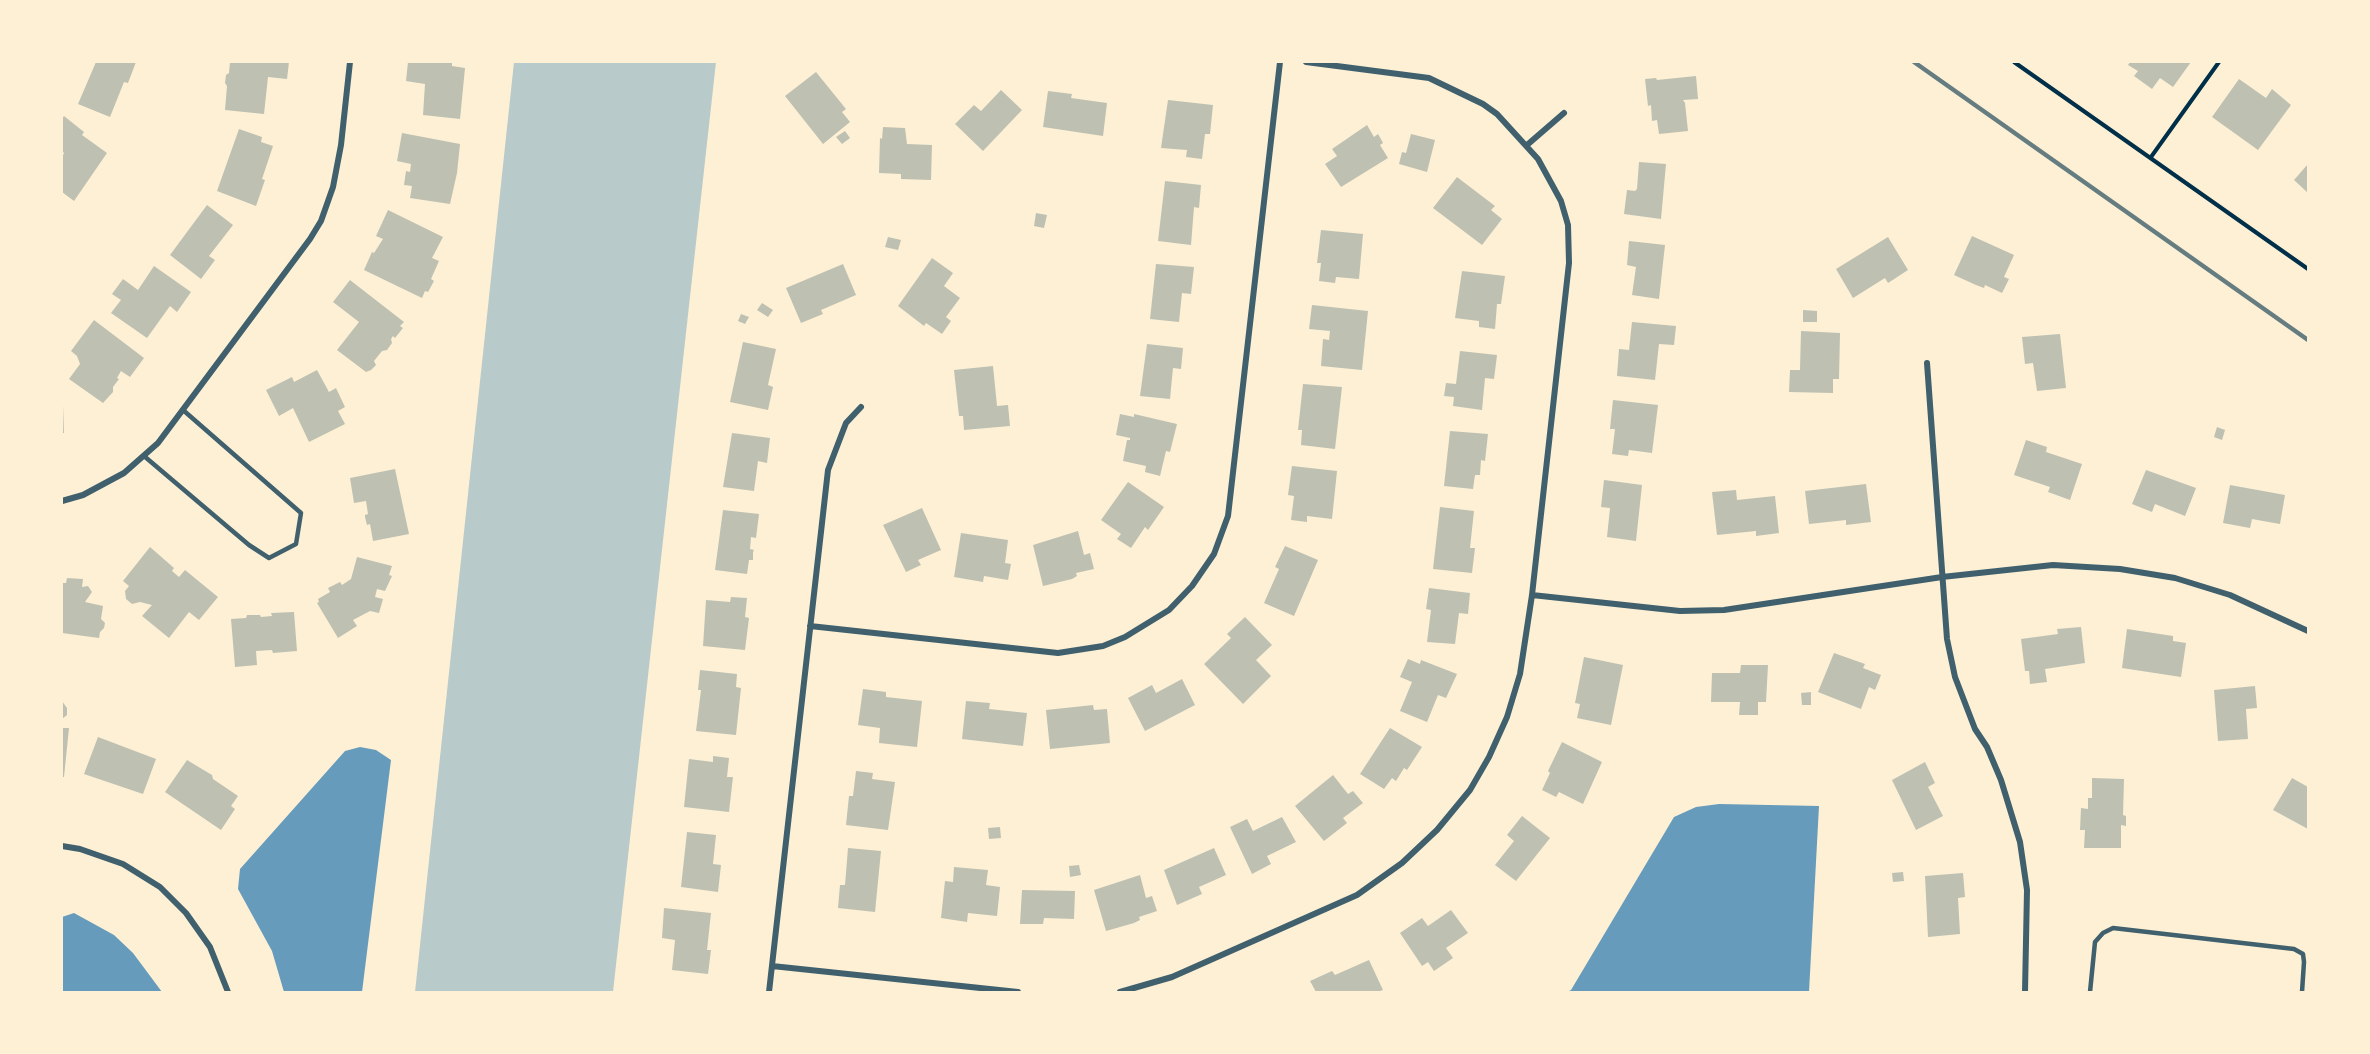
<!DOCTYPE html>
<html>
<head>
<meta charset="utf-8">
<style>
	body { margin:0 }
	#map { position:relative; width:2370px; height:1054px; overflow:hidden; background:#fdf0d5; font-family:"Golos Text",sans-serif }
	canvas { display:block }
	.frame { position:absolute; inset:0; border:63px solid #fdf0d5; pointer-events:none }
</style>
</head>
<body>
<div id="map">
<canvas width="2370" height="1054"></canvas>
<div class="frame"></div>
</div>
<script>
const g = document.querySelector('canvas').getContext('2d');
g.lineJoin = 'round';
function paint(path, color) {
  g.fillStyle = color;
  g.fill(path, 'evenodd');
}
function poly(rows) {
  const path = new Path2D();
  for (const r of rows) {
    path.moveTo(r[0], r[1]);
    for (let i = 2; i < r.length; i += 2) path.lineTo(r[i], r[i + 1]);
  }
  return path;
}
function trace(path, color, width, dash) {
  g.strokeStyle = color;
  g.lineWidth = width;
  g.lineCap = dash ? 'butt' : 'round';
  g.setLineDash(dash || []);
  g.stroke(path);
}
paint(poly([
	[514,62,716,62,613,992,415,992]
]), '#b9caca');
paint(poly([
	[360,747,376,750,391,760,362,992,284,992,272,951,238,889,240,869,345,751],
	[1719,804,1819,806,1809,992,1567,992,1571,990,1674,817,1696,807],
	[74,913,114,935,133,953,162,992,62,992,62,917]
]), '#669bbc');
paint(poly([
	[96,62,136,62,128,83,124,82,110,117,78,104],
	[230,62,289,62,287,79,268,77,264,114,225,110,227,86,225,83,226,75,229,73],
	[408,62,452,62,452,66,465,68,460,119,423,115,425,84,406,81],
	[2130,62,2191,62,2173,87,2160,78,2152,89,2134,76,2138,71,2128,65],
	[816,72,846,109,842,112,850,122,823,144,785,96],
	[1696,76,1698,99,1683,100,1685,103,1688,131,1659,134,1657,120,1652,121,1651,105,1648,106,1645,79,1656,78,1657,80],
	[2239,79,2266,98,2272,89,2291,105,2258,150,2212,117],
	[1001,90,1022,110,983,151,955,124,974,105,981,111],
	[1048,91,1072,94,1071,98,1107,103,1103,136,1043,127],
	[1168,100,1213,105,1210,134,1205,134,1202,159,1186,157,1187,150,1161,148],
	[64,116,84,132,82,135,107,153,74,201,62,192,62,157,64,153,62,151,62,119],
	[1367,125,1374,137,1378,134,1382,141,1383,143,1380,145,1388,158,1341,187,1325,164,1337,156,1332,149],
	[883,127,905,128,907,144,932,145,931,180,901,179,901,174,879,173,880,138,882,139],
	[239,129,262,137,261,142,273,146,262,179,265,180,256,206,217,191],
	[845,131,850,138,842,144,836,137],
	[402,133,460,144,457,173,450,204,410,198,412,186,404,185,406,171,410,172,411,164,397,161],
	[1411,134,1435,140,1427,172,1399,164,1402,152,1406,153],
	[1639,162,1666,164,1661,219,1624,214,1627,190,1635,191,1637,189],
	[2308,164,2308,193,2294,180],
	[1457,177,1495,206,1491,210,1502,219,1482,245,1433,208],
	[1165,181,1201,185,1199,208,1194,207,1191,245,1158,241],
	[207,205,233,225,209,256,215,260,201,279,170,255],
	[388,210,443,237,432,258,439,261,431,279,434,281,428,292,425,291,422,298,364,270,372,252,374,253,383,239,376,236],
	[1036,213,1047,215,1044,228,1034,226],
	[1321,230,1363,234,1359,279,1336,277,1335,283,1319,281,1321,263,1317,263],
	[1972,236,2014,255,2004,277,2009,279,2002,293,1985,285,1984,288,1976,285,1954,275],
	[888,237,901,240,898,250,885,247],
	[1888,237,1908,270,1888,283,1885,278,1853,298,1836,269],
	[1629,241,1665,245,1659,299,1632,295,1636,267,1627,265],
	[932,258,953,273,944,286,960,298,946,317,951,321,942,334,926,323,924,326,898,306],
	[843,264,856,295,821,310,823,314,801,323,786,288],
	[1156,264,1194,267,1191,294,1182,293,1179,322,1150,319],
	[154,266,191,292,177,312,170,306,147,338,111,313,121,300,112,294,123,279,138,290],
	[1462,271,1505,276,1501,304,1497,304,1495,329,1479,327,1479,321,1455,318],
	[350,280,404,322,400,326,403,328,395,338,393,336,391,339,392,343,387,350,382,351,374,361,376,365,371,370,366,372,337,350,359,322,333,302],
	[762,303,773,310,768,317,757,310],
	[1312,305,1368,311,1362,370,1321,366,1323,339,1329,340,1330,331,1309,329],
	[1803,310,1817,311,1817,322,1803,322],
	[741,314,749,317,745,324,738,321],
	[94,320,144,358,130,377,121,371,117,378,119,379,113,387,113,392,103,403,69,379,80,364,77,356,71,351],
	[1632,322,1676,326,1674,345,1659,344,1655,380,1617,376,1619,349,1629,350],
	[1801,331,1840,333,1839,379,1833,379,1833,393,1789,392,1790,370,1800,370],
	[2060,334,2066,388,2037,391,2033,363,2025,364,2022,337],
	[743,342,776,349,768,385,773,387,768,410,730,402],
	[1147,344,1183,348,1181,369,1173,368,1170,399,1140,396],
	[1460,351,1497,355,1494,379,1485,378,1482,410,1453,406,1454,397,1444,396,1446,383,1456,384],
	[993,366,997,406,1008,405,1010,426,964,430,963,416,959,416,954,370],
	[317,370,329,392,336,388,345,407,338,411,345,424,309,442,293,408,279,416,266,390,292,377,294,382],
	[1303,384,1342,387,1335,449,1301,445,1302,430,1298,430],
	[1613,400,1658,405,1652,453,1629,450,1628,456,1612,454,1615,429,1610,429],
	[62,405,63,405,64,433,62,433],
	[1120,414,1134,417,1134,414,1177,424,1170,452,1166,451,1160,476,1145,472,1146,466,1123,461,1127,440,1130,440,1130,438,1116,435],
	[2217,427,2225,430,2222,440,2214,437],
	[1450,431,1488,434,1485,461,1481,460,1480,475,1475,475,1473,489,1444,486],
	[732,433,770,438,767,463,758,461,754,491,723,487],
	[2026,440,2047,447,2046,452,2082,464,2070,500,2048,492,2050,487,2014,475],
	[1292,466,1337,471,1332,519,1307,516,1307,522,1291,520,1294,496,1288,495],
	[395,469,409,534,373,541,370,524,367,525,365,517,365,515,368,514,366,501,354,503,350,478],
	[2146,470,2196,488,2185,516,2155,504,2152,512,2132,504],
	[1604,480,1642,485,1636,541,1607,537,1610,508,1601,507],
	[1128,482,1164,507,1148,530,1145,527,1131,548,1117,539,1121,534,1101,520],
	[1866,484,1871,522,1846,525,1846,520,1809,524,1805,491],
	[2230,485,2285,495,2280,524,2252,519,2250,528,2223,523],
	[1736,490,1737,500,1775,496,1779,533,1756,536,1756,531,1717,535,1712,492],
	[1440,507,1474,511,1470,548,1475,548,1472,573,1433,569],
	[922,508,941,550,918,560,921,565,906,572,883,525],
	[723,510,759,514,756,538,751,537,750,549,754,550,753,552,753,560,749,560,747,574,715,570],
	[1078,531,1084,555,1090,553,1094,569,1076,573,1077,576,1072,579,1043,586,1033,545],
	[961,533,1008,540,1005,563,1011,564,1008,580,984,576,983,582,954,577],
	[1285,546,1318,560,1294,616,1264,603,1279,569,1275,567],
	[150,547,174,568,172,571,179,577,185,570,218,597,199,620,189,612,169,638,142,616,152,605,140,602,132,604,126,599,125,591,129,586,123,581],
	[357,557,392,566,389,575,392,576,385,591,377,589,375,597,383,599,379,613,370,611,353,620,357,626,338,638,317,603,319,602,318,599,330,592,328,588,340,582,342,585,351,579],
	[67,578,83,579,82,587,88,586,92,592,85,602,103,606,101,619,105,623,104,628,100,632,99,638,62,633,62,583,66,583],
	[1429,588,1470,593,1468,614,1459,613,1455,644,1427,642,1431,610,1426,609],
	[731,597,747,598,745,617,749,618,745,650,703,646,706,600,730,602],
	[294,612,297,651,273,653,272,650,256,651,257,665,235,667,231,619,246,618,247,615,260,615,261,617,272,616,271,613],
	[1245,617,1272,645,1256,660,1271,676,1243,704,1204,664,1231,638,1227,634],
	[2081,627,2085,663,2045,669,2047,682,2030,684,2029,671,2025,671,2021,639,2058,634,2057,629],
	[2127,629,2173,636,2173,641,2186,643,2181,677,2122,668],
	[1834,653,1865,664,1863,668,1881,675,1875,690,1869,687,1861,709,1818,692],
	[1584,657,1623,665,1611,725,1577,718,1580,704,1575,703],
	[1408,659,1420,664,1421,660,1457,674,1446,698,1438,695,1427,722,1400,711,1412,682,1400,677],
	[1741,665,1768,665,1766,702,1758,702,1758,715,1739,715,1740,702,1711,702,1712,673,1740,673],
	[700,670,737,674,736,687,741,688,736,735,696,731,701,690,698,690],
	[1182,679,1195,705,1145,731,1128,698,1152,685,1156,693],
	[2255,686,2257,708,2246,709,2248,739,2218,741,2214,690],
	[863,689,886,692,886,697,922,701,917,747,879,743,880,728,858,725],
	[1811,692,1811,705,1802,705,1801,693],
	[62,701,67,708,67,715,62,719],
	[966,701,990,703,989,709,1027,713,1023,746,962,739],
	[1093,705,1094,710,1107,709,1110,743,1050,749,1046,710],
	[62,728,69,728,64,777,62,777],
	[1390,728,1422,747,1407,770,1404,768,1396,781,1392,778,1384,789,1360,774],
	[98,737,156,759,143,794,84,774],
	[1562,742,1602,762,1583,804,1559,792,1556,797,1542,790,1550,773,1548,771],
	[713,756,729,758,727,777,733,777,729,812,684,807,689,759,713,762],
	[187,760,212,775,213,779,238,796,231,806,235,809,221,830,165,792],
	[1925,762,1935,783,1928,787,1943,816,1916,830,1892,780],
	[856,771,873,773,872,779,895,782,888,830,846,825,849,796,853,796],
	[1333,775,1348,794,1353,791,1363,803,1343,818,1347,823,1324,841,1295,806],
	[2092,778,2124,779,2123,815,2126,816,2126,826,2121,825,2121,848,2084,848,2085,830,2080,830,2081,808,2088,809,2088,798,2092,798],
	[2292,778,2308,787,2308,829,2273,810],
	[1522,816,1550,838,1516,881,1495,865,1514,841,1507,835],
	[1282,817,1296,842,1267,856,1271,864,1252,874,1230,827,1247,819,1253,831],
	[1000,827,1001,838,989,839,988,828],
	[687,832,716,835,713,864,721,865,718,892,681,887],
	[848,848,881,851,875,912,838,908,840,885,845,885],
	[1214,848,1226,875,1199,887,1202,894,1177,905,1164,870],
	[1079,865,1081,875,1070,877,1069,866],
	[954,867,988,870,986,885,1000,887,997,916,968,913,967,922,941,918,945,881,953,882],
	[1903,872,1904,881,1893,882,1892,873],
	[1963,873,1965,897,1958,898,1960,934,1928,937,1925,876],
	[1140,875,1146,898,1152,896,1157,911,1139,917,1140,920,1134,923,1106,931,1094,890],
	[1022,890,1075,891,1074,919,1044,918,1043,924,1020,924],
	[664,908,711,913,707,950,711,950,708,974,672,970,675,940,662,938],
	[1451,910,1468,933,1446,948,1453,958,1434,971,1428,962,1422,966,1400,933,1422,918,1428,926],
	[1369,960,1383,990,1377,992,1316,992,1310,981,1332,971,1335,975]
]), '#bec0b2');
trace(poly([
	[2014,62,2308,269],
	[2151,157,2219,62]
]), '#003049', 4);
trace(poly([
	[144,456,249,545,269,558,296,544,301,513,183,410],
	[2090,992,2095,942,2103,933,2113,928,2294,949,2303,954,2304,962,2302,992]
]), '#3f606c', 4.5);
trace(poly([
	[1527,145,1564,113],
	[1927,363,1947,639,1955,677,1975,729,1987,747,2001,780,2020,842,2027,890,2025,992],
	[62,501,83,495,124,473,158,443,310,239,321,221,333,187,341,145,350,62],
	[1532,595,1680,611,1724,610,1942,577,2053,565,2120,569,2175,578,2230,595,2308,631],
	[810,626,1058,653,1103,646,1125,637,1169,610,1192,586,1214,554,1228,516,1280,62],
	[62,846,80,849,123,864,160,887,186,913,210,947,228,992],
	[772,966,1018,992],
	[769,992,828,470,846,423,861,407],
	[1120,992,1172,977,1357,895,1402,863,1437,830,1470,790,1489,757,1507,717,1520,674,1532,595,1569,263,1568,225,1561,201,1538,159,1497,114,1483,104,1429,78,1306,62]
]), '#3f606c', 6);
trace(poly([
	[1914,62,2308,340]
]), '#657d81', 4.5);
</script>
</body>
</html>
